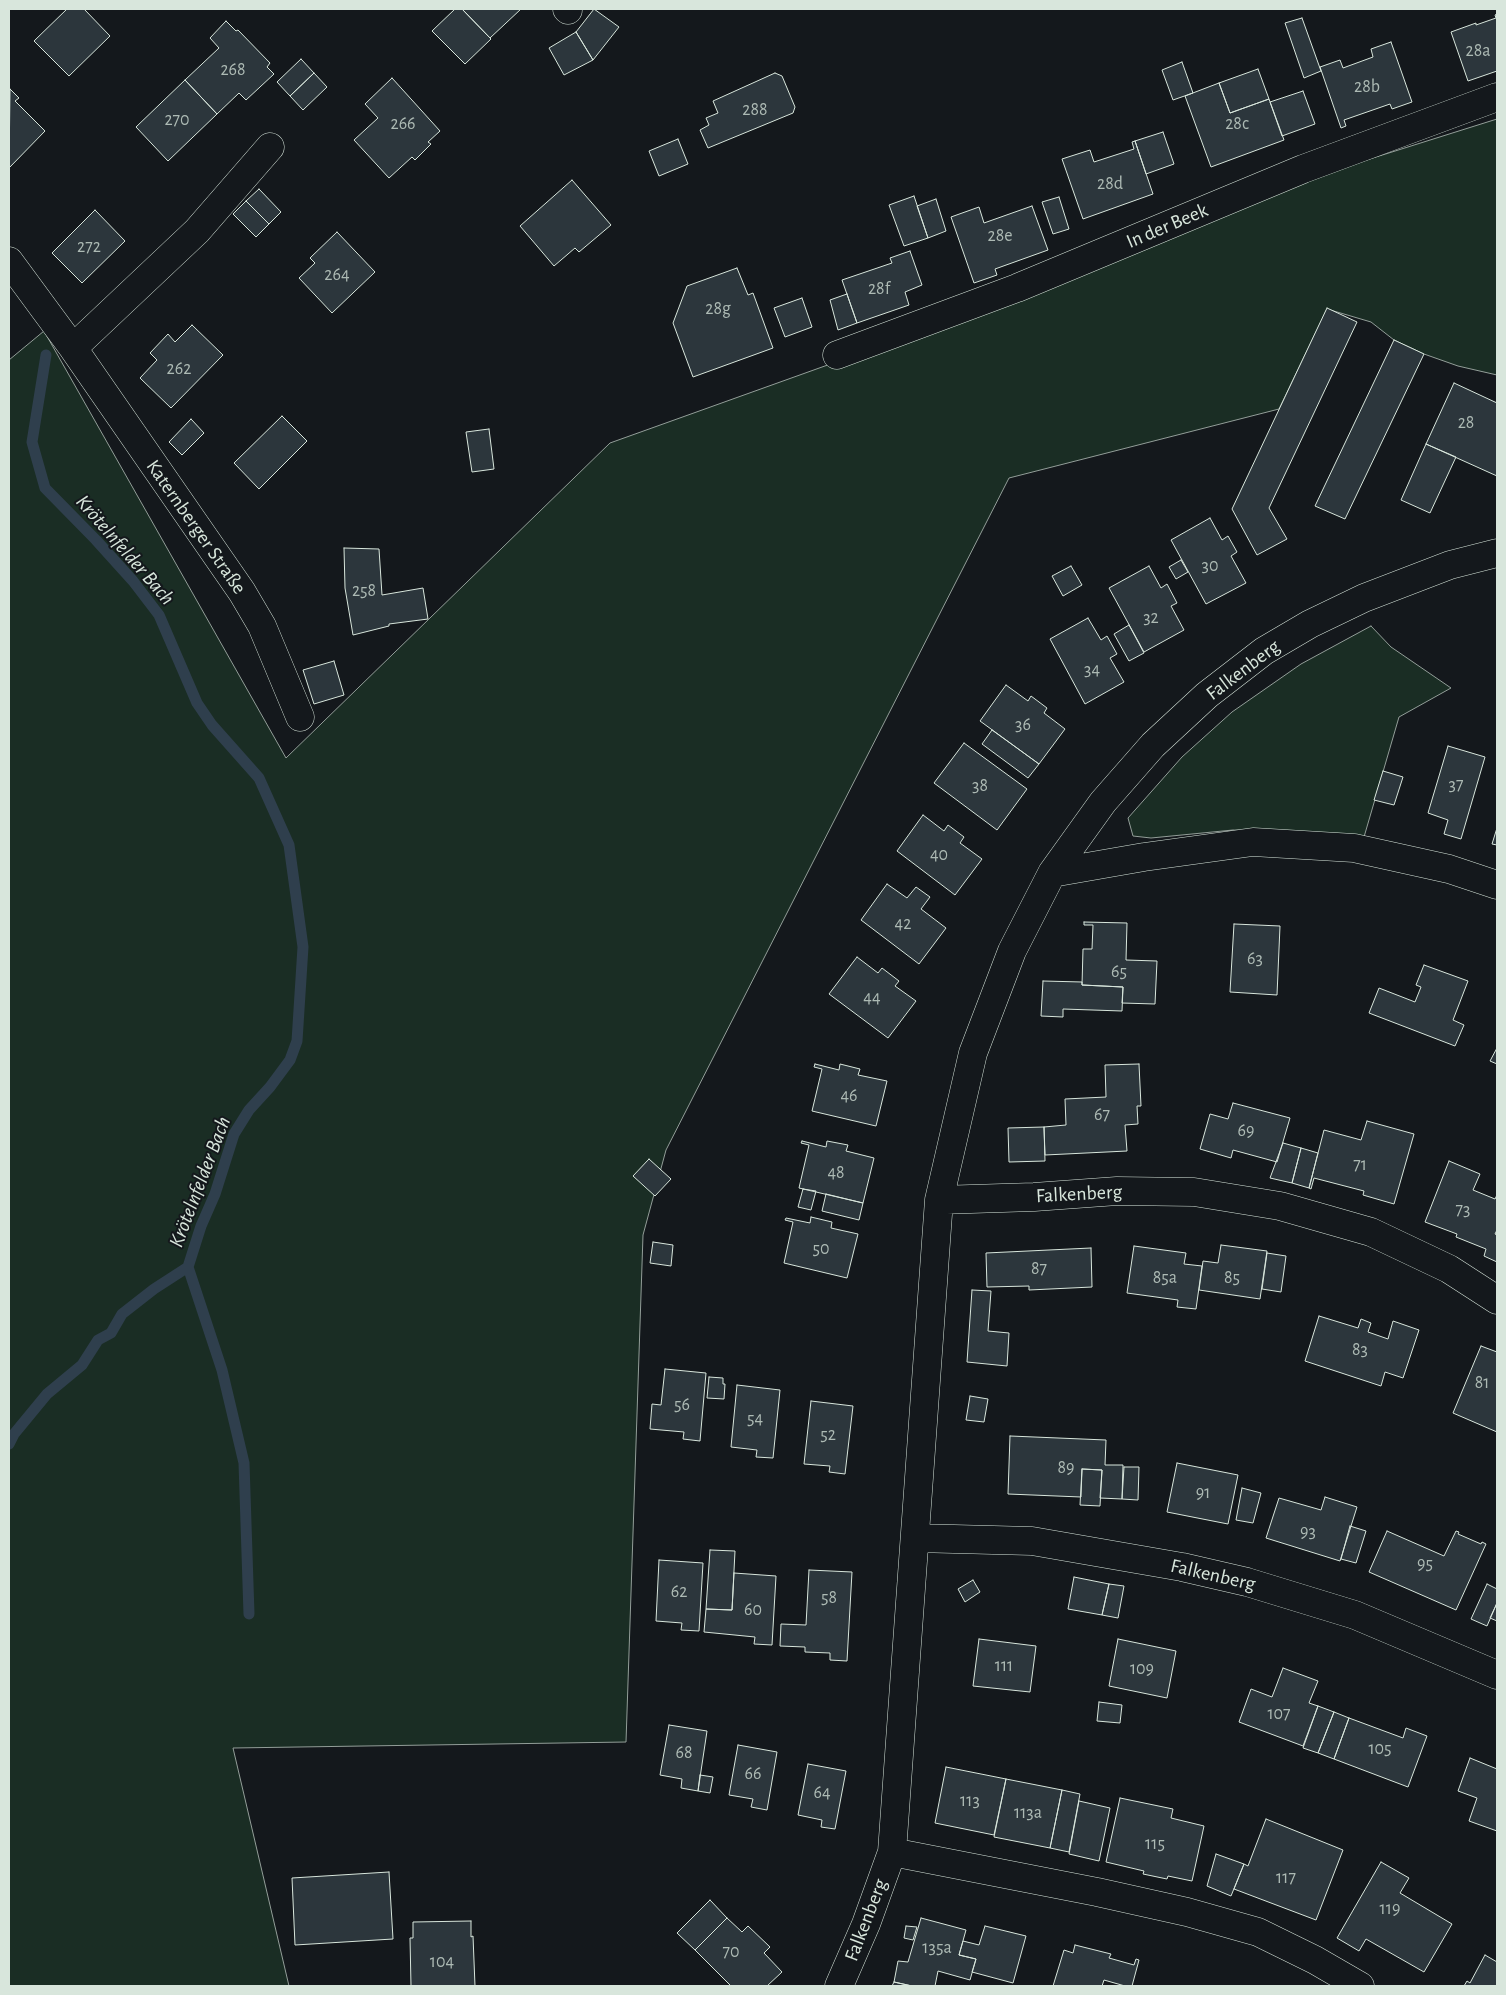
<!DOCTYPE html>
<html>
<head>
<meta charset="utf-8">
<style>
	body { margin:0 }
	#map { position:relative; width:1506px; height:1995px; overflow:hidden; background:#14181c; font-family:"Alegreya Sans",sans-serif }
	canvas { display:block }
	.frame { position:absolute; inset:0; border:10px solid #d8e6dc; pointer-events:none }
</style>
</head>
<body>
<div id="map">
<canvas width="1506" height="1995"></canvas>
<div class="frame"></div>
</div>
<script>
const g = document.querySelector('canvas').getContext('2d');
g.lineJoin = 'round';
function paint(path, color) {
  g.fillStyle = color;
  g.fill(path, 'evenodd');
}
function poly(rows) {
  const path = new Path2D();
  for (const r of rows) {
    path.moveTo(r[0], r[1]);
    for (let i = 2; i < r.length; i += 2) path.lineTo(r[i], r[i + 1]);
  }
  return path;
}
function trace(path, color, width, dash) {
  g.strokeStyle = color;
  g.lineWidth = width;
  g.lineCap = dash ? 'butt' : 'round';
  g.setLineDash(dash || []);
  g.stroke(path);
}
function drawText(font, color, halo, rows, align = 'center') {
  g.font = font + ' "Alegreya Sans",sans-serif';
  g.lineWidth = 4;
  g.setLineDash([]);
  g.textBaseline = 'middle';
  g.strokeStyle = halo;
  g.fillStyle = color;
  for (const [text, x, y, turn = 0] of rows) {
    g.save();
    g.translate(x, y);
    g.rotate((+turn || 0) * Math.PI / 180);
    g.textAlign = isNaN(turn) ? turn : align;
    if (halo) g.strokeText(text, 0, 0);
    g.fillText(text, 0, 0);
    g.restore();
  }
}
const green = poly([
	[1497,119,1497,375,1458,366,1424,354,1394,340,1371,322,1327,309,1279,409,1009,478,666,1150,643,1235,626,1742,233,1748,289,1986,9,1986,9,360,44,331,286,758,610,443,1009,300,1306,179,1497,119],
	[1371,626,1391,647,1451,688,1399,717,1364,837,1233,830,1151,838,1133,836,1128,818,1182,757,1232,712,1301,664,1371,626]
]);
paint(green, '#1a2d24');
trace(green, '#939e99', 1);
trace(poly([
	[188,1267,222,1370,244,1463,249,1614],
	[9,1444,14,1434,47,1394,82,1365,98,1340,111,1333,122,1314,154,1289,188,1267,201,1226,215,1194,234,1134,249,1110,270,1087,290,1060,297,1041,303,947,289,845,259,778,212,725,197,703,159,615,133,581,96,540,45,488,32,442,46,355]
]), '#2f3f4d', 11);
const building = poly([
	[67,9,84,9,110,36,69,76,34,41,67,9],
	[455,9,462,9,491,39,465,64,432,31,455,9],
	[462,9,521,9,490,38,462,9],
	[594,9,619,27,593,60,576,32,594,9],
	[1497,14,1497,71,1468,81,1451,32,1476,23,1476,25,1496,18,1495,15,1497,14],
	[1302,18,1321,71,1304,78,1285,23,1302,18],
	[226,21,236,31,238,30,270,63,267,67,274,74,246,100,239,93,217,114,185,80,219,48,210,38,226,21],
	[576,32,593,60,564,75,549,48,576,32],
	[1391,42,1412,102,1392,109,1390,104,1344,120,1346,126,1341,128,1320,67,1340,60,1343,68,1373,57,1371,49,1391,42],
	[301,59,314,73,290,96,277,82,301,59],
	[1182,62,1193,93,1173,100,1162,70,1182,62],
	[1258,69,1269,99,1230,113,1219,83,1258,69],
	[314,73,327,87,303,110,290,96,314,73],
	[775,73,782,76,795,107,793,113,708,148,700,130,709,125,706,118,718,113,713,101,775,73],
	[392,78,440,131,428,142,431,144,415,160,412,157,389,178,354,140,378,118,365,104,392,78],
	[185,80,217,114,168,161,136,127,185,80],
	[1219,83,1230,113,1269,99,1284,140,1211,167,1185,96,1219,83],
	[10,89,19,98,15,101,45,131,9,168,10,89],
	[1303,91,1315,124,1282,136,1270,102,1303,91],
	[1163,132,1174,164,1146,174,1135,141,1163,132],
	[678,139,688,164,659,176,649,151,678,139],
	[1135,141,1153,194,1083,219,1062,159,1090,150,1094,162,1134,149,1132,142,1135,141],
	[572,180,611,225,579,252,575,248,554,266,520,226,572,180],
	[259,189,281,212,269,224,246,201,259,189],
	[914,196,928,238,904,246,889,205,914,196],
	[1059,197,1069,229,1053,234,1042,202,1059,197],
	[936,199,946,231,928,238,917,206,936,199],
	[246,201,269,224,256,237,233,214,246,201],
	[1032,206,1048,250,995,269,997,275,974,283,951,217,979,207,984,223,1032,206],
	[95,210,125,241,82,283,52,253,95,210],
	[337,232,375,272,332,313,299,278,315,263,310,258,337,232],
	[910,251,922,285,905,292,909,305,857,323,842,280,892,263,890,258,910,251],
	[737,268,748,295,753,293,773,348,693,377,673,323,687,286,737,268],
	[847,294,857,323,838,330,830,300,847,294],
	[802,298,812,327,785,337,774,308,802,298],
	[1327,308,1357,322,1269,508,1287,539,1257,555,1232,509,1327,308],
	[192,325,223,355,171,408,140,378,157,360,150,353,168,334,175,342,192,325],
	[1394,340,1424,354,1345,519,1315,506,1394,340],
	[1454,383,1497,403,1497,476,1426,444,1454,383],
	[282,416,307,441,259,489,234,463,282,416],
	[191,419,204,433,182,455,169,442,191,419],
	[489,429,494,469,472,472,466,432,489,429],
	[1426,444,1456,457,1430,513,1401,500,1426,444],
	[1210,518,1222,540,1228,536,1237,552,1231,556,1246,583,1206,604,1171,540,1210,518],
	[344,548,379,549,382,595,423,588,428,619,389,624,389,626,353,635,345,588,344,548],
	[1181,560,1188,572,1176,579,1169,567,1181,560],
	[1071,566,1082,585,1063,596,1052,576,1071,566],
	[1149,566,1161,588,1167,584,1177,603,1171,606,1184,630,1144,652,1109,588,1149,566],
	[1088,618,1101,640,1107,636,1117,654,1110,658,1124,682,1085,704,1050,639,1088,618],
	[1129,625,1144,653,1129,661,1114,634,1129,625],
	[334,661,344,695,314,704,303,670,334,661],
	[1006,685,1028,701,1031,696,1047,708,1044,713,1065,729,1039,764,980,721,1006,685],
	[992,730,1039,764,1028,778,982,744,992,730],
	[964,743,1027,789,997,830,934,783,964,743],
	[1448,746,1485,757,1461,839,1444,834,1448,820,1428,813,1448,746],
	[1383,771,1403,777,1394,805,1374,800,1383,771],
	[923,815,944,831,948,825,964,837,960,843,982,859,955,895,897,851,923,815],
	[1497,828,1497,845,1492,844,1497,828],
	[887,884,907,898,916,887,930,897,921,909,946,928,919,964,861,920,887,884],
	[1084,922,1127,923,1126,960,1157,961,1155,1004,1122,1003,1123,987,1082,985,1083,949,1092,949,1093,925,1084,925,1084,922],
	[1234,924,1280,926,1277,995,1230,992,1234,924],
	[857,957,878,973,882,968,899,981,895,986,916,1001,888,1038,829,994,857,957],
	[1424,965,1468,981,1453,1020,1464,1025,1455,1046,1369,1013,1379,988,1415,1002,1421,987,1416,985,1424,965],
	[1043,981,1082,982,1082,985,1123,987,1122,1011,1063,1009,1063,1017,1041,1016,1043,981],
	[1497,1048,1497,1064,1490,1061,1497,1048],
	[815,1064,839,1070,840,1064,860,1069,858,1075,887,1081,876,1126,812,1111,822,1069,814,1067,815,1064],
	[1139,1064,1141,1106,1137,1106,1138,1124,1125,1125,1127,1151,1045,1155,1044,1127,1066,1125,1065,1099,1106,1097,1105,1065,1139,1064],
	[1233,1103,1290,1118,1277,1162,1233,1150,1231,1158,1200,1149,1210,1114,1228,1119,1233,1103],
	[1367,1121,1414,1134,1394,1204,1363,1195,1364,1191,1314,1178,1311,1189,1309,1188,1324,1130,1361,1140,1367,1121],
	[1044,1127,1045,1161,1009,1162,1008,1128,1044,1127],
	[802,1141,826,1147,827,1141,848,1145,846,1151,874,1158,863,1203,799,1188,809,1145,801,1143,802,1141],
	[1283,1143,1301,1148,1292,1183,1270,1178,1283,1143],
	[1301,1148,1318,1153,1309,1188,1292,1183,1301,1148],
	[649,1159,671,1179,655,1196,633,1176,649,1159],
	[1449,1161,1480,1174,1473,1190,1495,1199,1497,1195,1497,1230,1495,1234,1497,1235,1497,1262,1484,1256,1486,1249,1456,1237,1457,1234,1425,1222,1449,1161],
	[803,1189,816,1191,811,1210,798,1207,803,1189],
	[826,1194,863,1203,859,1220,822,1211,826,1194],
	[811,1217,832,1222,831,1228,858,1234,847,1278,784,1263,793,1222,785,1220,786,1218,810,1223,811,1217],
	[653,1242,673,1245,671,1266,650,1263,653,1242],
	[1221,1245,1267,1251,1260,1299,1199,1290,1203,1261,1218,1263,1221,1245],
	[1134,1246,1186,1253,1184,1264,1202,1266,1196,1309,1177,1307,1178,1300,1127,1293,1134,1246],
	[1091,1248,1092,1287,1029,1290,1029,1286,987,1287,986,1253,1091,1248],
	[1267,1253,1286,1256,1281,1292,1262,1289,1267,1253],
	[972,1290,991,1291,988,1331,1009,1333,1007,1366,967,1362,972,1290],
	[1319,1316,1358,1328,1361,1319,1371,1323,1368,1332,1388,1339,1393,1321,1419,1330,1403,1378,1385,1372,1381,1386,1305,1361,1319,1316],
	[1481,1346,1497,1352,1497,1432,1453,1413,1481,1346],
	[665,1369,706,1373,700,1441,683,1439,684,1432,650,1429,652,1404,661,1405,665,1369],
	[709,1377,723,1378,723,1384,725,1384,724,1399,707,1398,709,1377],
	[737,1385,780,1390,773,1458,756,1457,757,1450,731,1447,737,1385],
	[970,1396,988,1399,984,1422,966,1420,970,1396],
	[811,1401,853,1406,845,1474,829,1472,830,1466,804,1464,811,1401],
	[1010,1436,1106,1440,1105,1465,1123,1465,1122,1499,1100,1498,1102,1470,1082,1469,1081,1497,1008,1494,1010,1436],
	[1177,1463,1238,1475,1228,1524,1167,1512,1177,1463],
	[1124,1467,1139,1467,1138,1500,1122,1499,1124,1467],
	[1082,1469,1102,1470,1100,1506,1080,1505,1082,1469],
	[1242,1488,1261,1493,1253,1523,1236,1520,1242,1488],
	[1325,1497,1357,1507,1340,1561,1266,1538,1279,1498,1321,1510,1325,1497],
	[1350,1526,1366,1531,1356,1563,1341,1559,1350,1526],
	[1387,1531,1444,1556,1456,1531,1459,1532,1458,1534,1481,1544,1482,1542,1486,1544,1456,1610,1369,1572,1387,1531],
	[710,1550,735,1551,732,1610,706,1609,710,1550],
	[659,1560,703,1563,699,1631,681,1630,682,1623,656,1621,659,1560],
	[809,1570,852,1572,847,1661,830,1660,830,1653,805,1652,805,1647,780,1646,781,1624,806,1625,809,1570],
	[734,1573,776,1576,772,1645,754,1644,755,1637,704,1632,706,1609,732,1610,734,1573],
	[1074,1577,1109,1584,1102,1615,1068,1609,1074,1577],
	[973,1580,980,1592,965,1602,958,1589,973,1580],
	[1109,1584,1124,1586,1118,1618,1102,1615,1109,1584],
	[1487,1584,1497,1589,1497,1603,1487,1626,1471,1619,1487,1584],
	[1497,1603,1497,1621,1490,1618,1497,1603],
	[979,1639,1036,1646,1030,1692,973,1686,979,1639],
	[1118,1639,1176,1651,1167,1698,1109,1686,1118,1639],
	[1283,1668,1318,1681,1309,1703,1318,1706,1303,1746,1239,1722,1251,1689,1272,1697,1283,1668],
	[1099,1702,1122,1705,1120,1723,1097,1721,1099,1702],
	[1318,1706,1334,1712,1318,1753,1303,1748,1318,1706],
	[1334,1712,1349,1718,1334,1759,1318,1753,1334,1712],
	[1349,1718,1403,1738,1406,1728,1427,1736,1408,1787,1334,1759,1349,1718],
	[669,1725,707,1731,698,1791,681,1788,682,1779,660,1775,669,1725],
	[738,1745,777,1752,767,1810,751,1807,753,1799,729,1795,738,1745],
	[1470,1758,1497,1769,1497,1831,1469,1821,1477,1798,1458,1791,1470,1758],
	[808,1764,846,1771,835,1829,821,1827,822,1820,798,1815,808,1764],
	[946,1767,1006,1779,994,1835,935,1823,946,1767],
	[700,1775,713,1777,710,1793,698,1791,700,1775],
	[1006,1779,1062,1790,1050,1848,994,1837,1006,1779],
	[1062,1790,1080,1794,1069,1852,1050,1848,1062,1790],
	[1120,1798,1173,1809,1171,1818,1204,1826,1192,1881,1168,1876,1167,1879,1143,1874,1144,1871,1106,1862,1120,1798],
	[1079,1801,1110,1808,1099,1861,1069,1854,1079,1801],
	[1266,1819,1343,1850,1316,1920,1234,1889,1244,1864,1248,1866,1266,1819],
	[1216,1854,1244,1864,1231,1896,1207,1886,1216,1854],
	[1381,1862,1409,1878,1400,1893,1452,1924,1424,1972,1366,1939,1359,1951,1337,1938,1381,1862],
	[389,1872,393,1939,295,1945,292,1878,389,1872],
	[710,1900,727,1918,695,1950,677,1933,710,1900],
	[727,1918,742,1932,748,1926,770,1947,764,1953,782,1972,767,1986,731,1986,695,1950,727,1918],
	[921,1918,966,1930,959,1955,976,1959,970,1980,938,1971,935,1986,912,1986,894,1982,898,1961,908,1962,921,1918],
	[471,1921,471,1937,473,1936,475,1986,411,1986,410,1938,413,1938,413,1922,471,1921],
	[906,1926,917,1927,913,1940,904,1938,906,1926],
	[985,1926,1026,1936,1013,1983,972,1972,976,1959,959,1955,963,1941,979,1945,985,1926],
	[1075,1945,1111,1954,1109,1958,1134,1965,1136,1959,1139,1960,1132,1986,1125,1986,1104,1980,1102,1986,1053,1986,1064,1950,1073,1953,1075,1945],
	[1485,1955,1497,1962,1497,1986,1464,1986,1467,1981,1470,1983,1485,1955],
	[894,1982,912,1986,892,1986,894,1982]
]);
paint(building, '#2c363c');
trace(building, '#d8e6dc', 1);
const minor = poly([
	[567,9,568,10],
	[9,261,73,348,242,592,262,626,300,717],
	[73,348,197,231,270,147],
	[837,355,1017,288,1303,169,1497,97],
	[1052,873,1144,857,1253,842,1354,848,1449,869,1497,885],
	[939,1200,1034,1197,1117,1191,1194,1192,1280,1206,1371,1232,1449,1269,1497,1300],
	[915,1538,1032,1541,1182,1567,1247,1582,1355,1615,1497,1675],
	[892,1852,1097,1892,1187,1912,1258,1932,1315,1960,1360,1986],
	[839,1986,866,1924,892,1852,939,1200,973,1053,1012,951,1052,873,1103,802,1153,745,1207,695,1264,651,1310,624,1364,598,1450,565,1497,553]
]);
trace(minor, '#d8e6dc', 29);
trace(minor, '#14181c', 28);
drawText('18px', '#adbab4', null, [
	["28a",1478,51],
	["268",233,70],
	["28b",1367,87],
	["288",755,110],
	["270",177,120],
	["266",403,124],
	["28c",1237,124],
	["28d",1110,184],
	["28e",1000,236],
	["272",89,247],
	["264",337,275],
	["28f",879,289],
	["28g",718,309],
	["262",179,369],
	["28",1466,423],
	["30",1210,566],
	["258",364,591],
	["32",1151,618],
	["34",1092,670],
	["36",1023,725],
	["37",1456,785],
	["38",980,786],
	["40",939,855],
	["42",903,924],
	["63",1255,959],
	["65",1119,972],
	["44",872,998],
	["46",849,1096],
	["67",1102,1115],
	["69",1246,1131],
	["71",1360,1165],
	["48",836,1173],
	["73",1463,1210],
	["50",821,1249],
	["87",1039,1269],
	["85a",1165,1278],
	["85",1232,1278],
	["83",1360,1350],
	["81",1482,1383],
	["56",682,1405],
	["54",755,1419],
	["52",828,1435],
	["89",1066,1468],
	["91",1203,1493],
	["93",1308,1532],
	["95",1425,1564],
	["62",679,1592],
	["58",829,1598],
	["60",753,1610],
	["111",1004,1666],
	["109",1142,1669],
	["107",1279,1714],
	["105",1380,1749],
	["68",684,1753],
	["66",753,1774],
	["64",822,1793],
	["113",970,1801],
	["113a",1028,1813],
	["115",1155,1844],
	["117",1286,1878],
	["119",1390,1909],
	["135a",937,1948],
	["70",731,1952],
	["104",442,1962]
]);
drawText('20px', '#d8e6dc', '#14181c', [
	["In der Beek",1167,226,-23],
	["Katernberger Straße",196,527,55],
	["Falkenberg",1243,670,-37],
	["Falkenberg",1079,1194,-3],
	["Falkenberg",1213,1575,13],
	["Falkenberg",866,1920,-69]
]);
drawText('italic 21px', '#d8e6dc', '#14181c', [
	["Krötelnfelder Bach",125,550,49],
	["Krötelnfelder Bach",200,1182,-69]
]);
</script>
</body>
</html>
